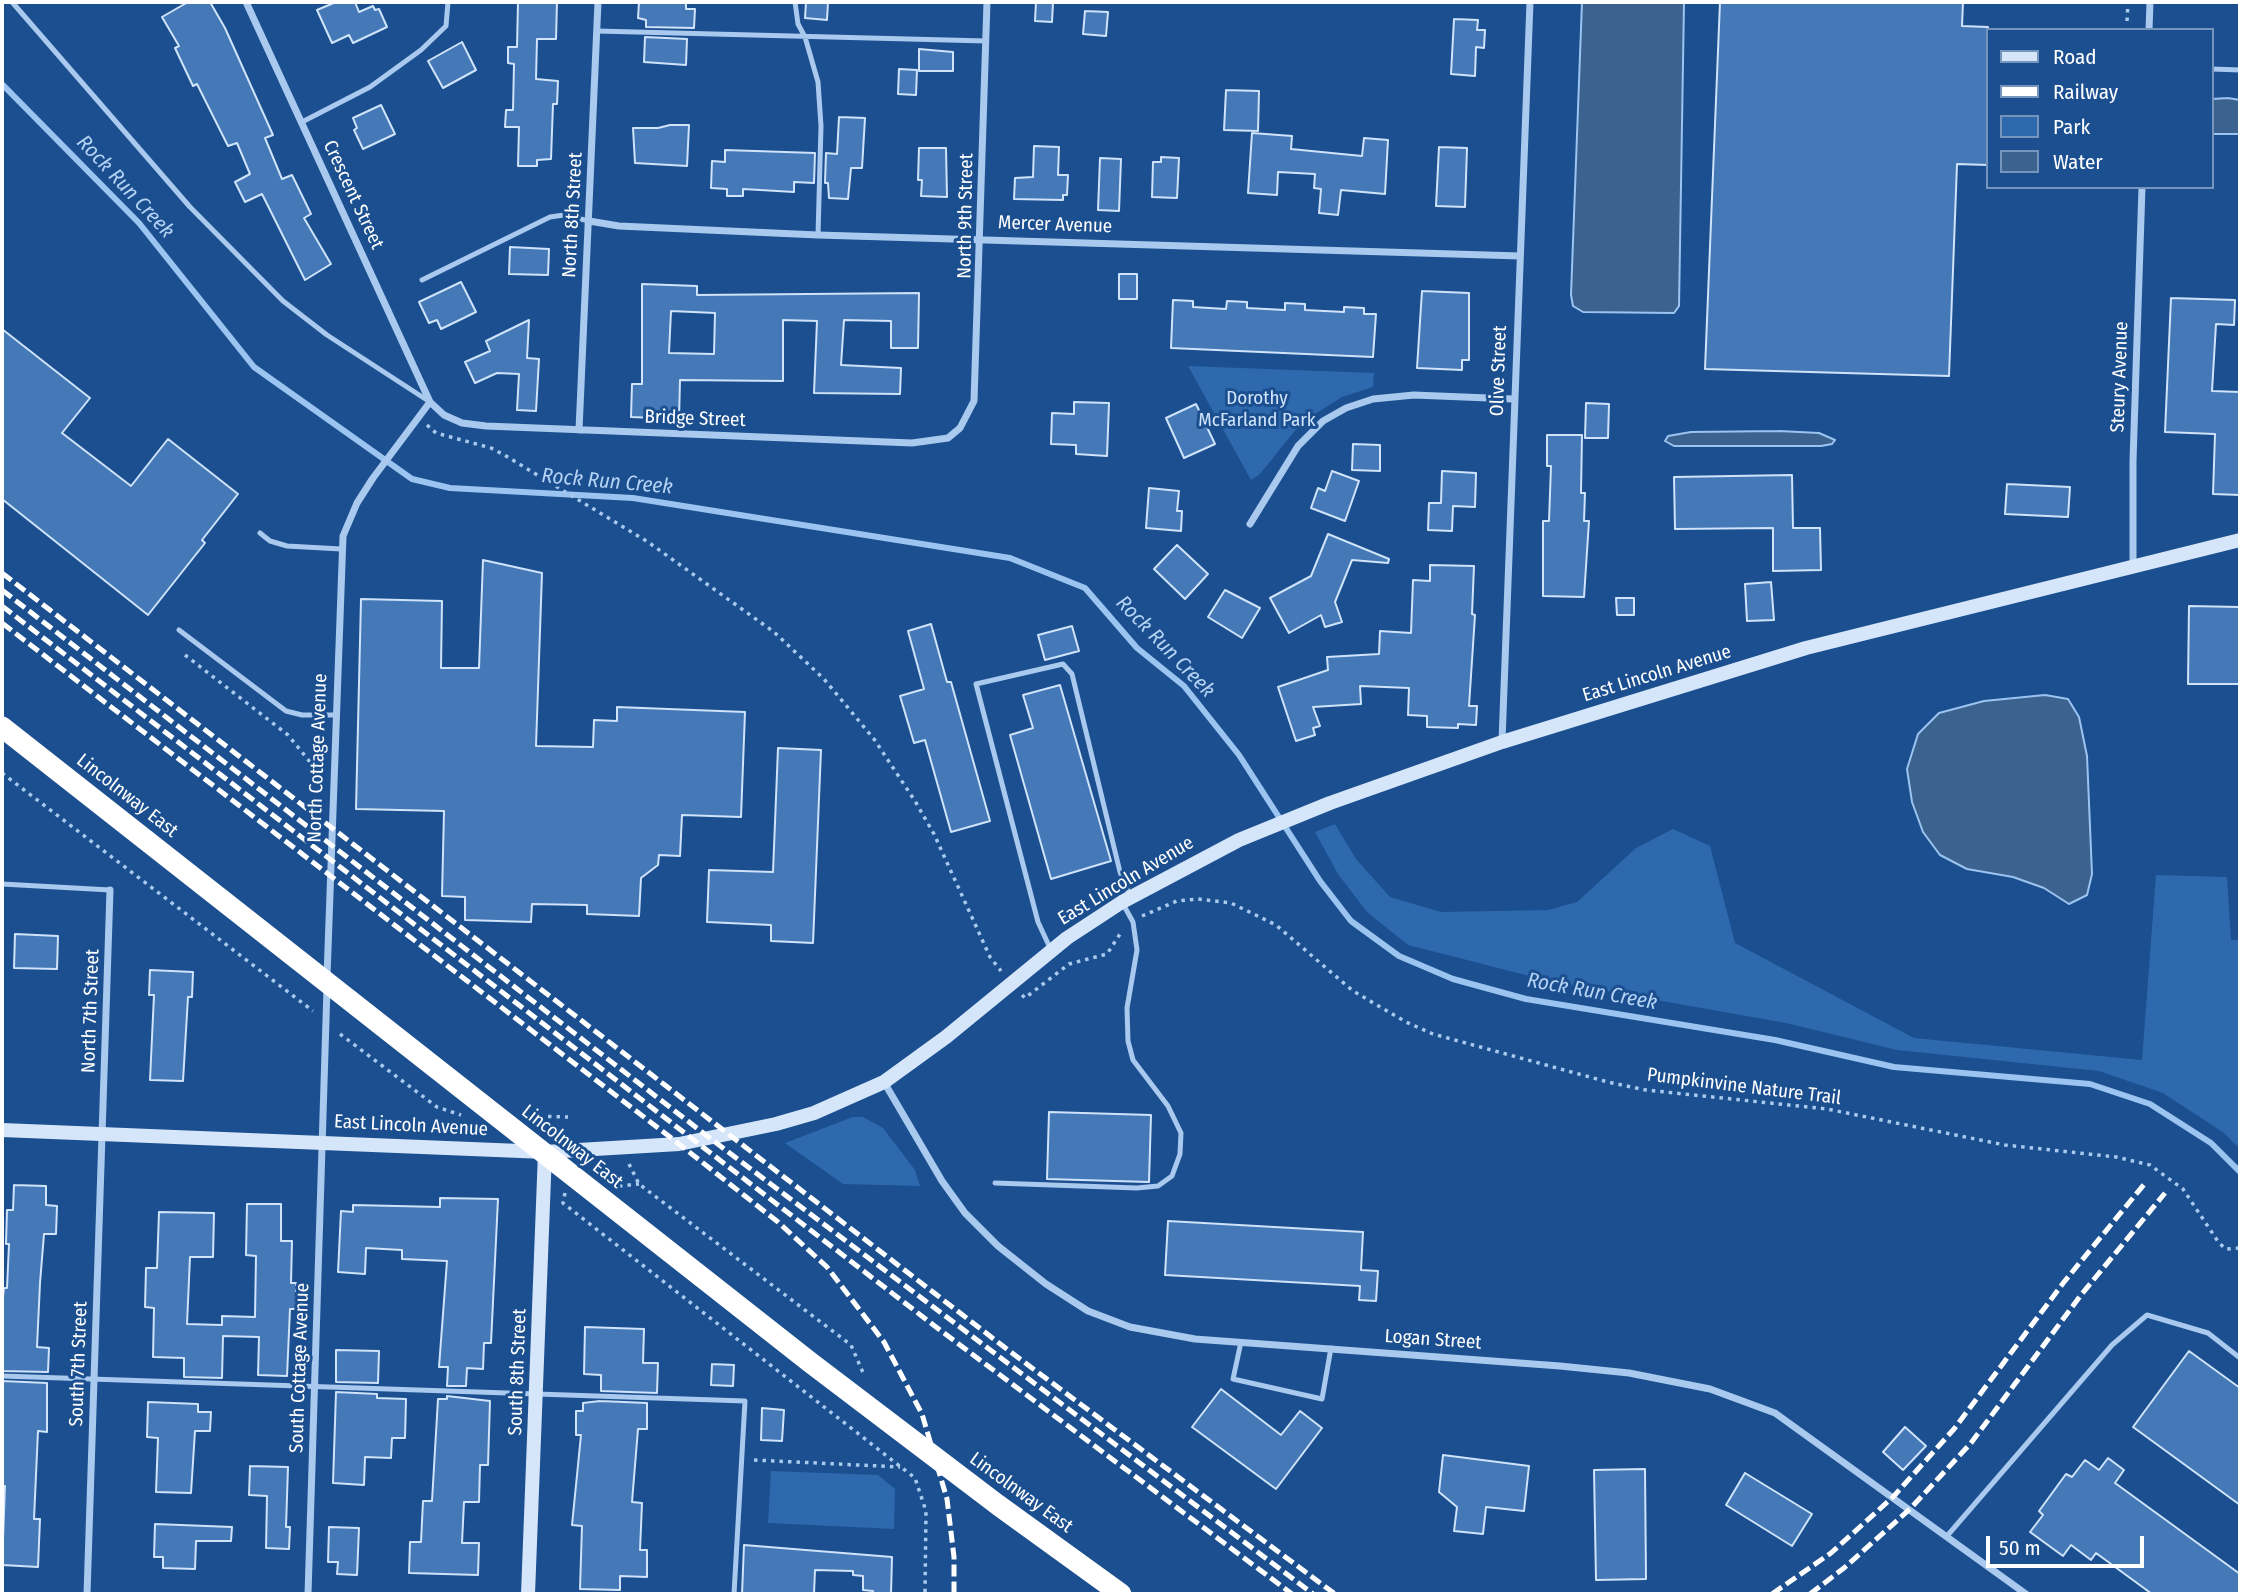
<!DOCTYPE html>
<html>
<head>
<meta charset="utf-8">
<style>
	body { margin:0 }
	#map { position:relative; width:2242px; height:1596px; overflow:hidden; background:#1b4f8f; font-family:"Fira Sans Condensed",sans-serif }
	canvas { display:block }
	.frame { position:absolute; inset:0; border:4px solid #fff; pointer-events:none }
	.legend { position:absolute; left:1986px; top:28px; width:228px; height:161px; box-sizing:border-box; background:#1b4f8f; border:2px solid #7695bc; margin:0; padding:9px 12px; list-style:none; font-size:21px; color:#fff }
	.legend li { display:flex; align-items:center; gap:14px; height:35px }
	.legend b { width:35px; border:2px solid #7695bc }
	.scale { position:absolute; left:1986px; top:1536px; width:158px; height:32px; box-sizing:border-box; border:4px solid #fff; border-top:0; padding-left:9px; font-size:21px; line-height:24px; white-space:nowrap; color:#fff; -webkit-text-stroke:5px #1b4f8f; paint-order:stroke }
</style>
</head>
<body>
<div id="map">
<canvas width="2242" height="1596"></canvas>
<div class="frame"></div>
<ul class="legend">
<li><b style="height:9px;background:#d6e6fa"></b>Road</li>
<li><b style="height:9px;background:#fff"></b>Railway</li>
<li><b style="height:19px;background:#2e69ad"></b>Park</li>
<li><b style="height:19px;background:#3c6290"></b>Water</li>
</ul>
<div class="scale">50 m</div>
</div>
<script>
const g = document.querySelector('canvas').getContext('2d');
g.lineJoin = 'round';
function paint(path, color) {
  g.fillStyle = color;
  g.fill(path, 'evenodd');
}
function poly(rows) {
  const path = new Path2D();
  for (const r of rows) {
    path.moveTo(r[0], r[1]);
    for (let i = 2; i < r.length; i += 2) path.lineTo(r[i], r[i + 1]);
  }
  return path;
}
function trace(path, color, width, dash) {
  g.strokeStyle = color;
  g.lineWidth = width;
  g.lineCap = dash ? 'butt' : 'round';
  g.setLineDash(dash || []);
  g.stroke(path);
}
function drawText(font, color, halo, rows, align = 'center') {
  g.font = font + ' "Fira Sans Condensed",sans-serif';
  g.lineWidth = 6;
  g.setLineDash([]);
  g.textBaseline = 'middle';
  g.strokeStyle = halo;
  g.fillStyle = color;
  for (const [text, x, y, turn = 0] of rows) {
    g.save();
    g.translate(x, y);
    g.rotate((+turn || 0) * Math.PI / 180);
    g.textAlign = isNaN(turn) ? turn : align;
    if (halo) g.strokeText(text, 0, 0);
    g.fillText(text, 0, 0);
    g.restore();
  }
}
paint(poly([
	[1188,366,1374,373,1373,387,1342,397,1302,422,1260,474,1251,480],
	[1335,824,1356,859,1390,897,1441,912,1548,910,1577,902,1636,848,1673,829,1710,846,1735,943,1914,1038,2142,1060,2156,875,2227,877,2231,940,2240,940,2240,1149,2224,1133,2163,1093,2099,1071,1897,1050,1786,1023,1549,981,1408,945,1367,912,1338,874,1315,832],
	[853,1117,863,1117,883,1128,915,1170,920,1186,843,1184,785,1143],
	[771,1471,878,1475,895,1489,894,1529,768,1523]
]), '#2e69ad');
const water = poly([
	[1582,2,1684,2,1679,306,1674,313,1583,312,1573,306,1571,295,1582,2],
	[2228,98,2240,100,2240,134,2212,134,2212,99,2228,98],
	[1779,431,1819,433,1835,440,1832,444,1821,446,1674,446,1665,441,1668,436,1691,432,1779,431],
	[2045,695,2068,699,2079,717,2087,756,2092,874,2087,895,2069,904,2044,888,2013,877,1967,869,1940,855,1923,832,1912,802,1907,769,1918,734,1939,713,1984,701,2045,695]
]);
paint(water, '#3c6290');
trace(water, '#9cc4f0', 2);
trace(poly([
	[2,84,139,223,254,367,412,479,450,488,633,498,1010,558,1085,588,1137,648,1184,686,1239,755,1320,881,1351,921,1399,956,1453,979,1526,999,1775,1040,1894,1067,2090,1084,2150,1104,2211,1143,2240,1172]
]), '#9cc4f0', 6);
const building = poly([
	[188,2,210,2,225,28,273,135,265,138,282,179,292,175,311,214,304,218,331,264,305,280,262,194,245,202,235,182,250,174,237,143,228,146,197,84,193,86,175,48,179,46,162,17,188,2],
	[336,2,355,2,359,12,373,6,375,10,379,9,387,27,353,43,349,35,332,43,317,10,336,2],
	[518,2,557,2,556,39,537,39,536,79,558,81,557,104,553,104,551,159,537,160,537,166,518,166,519,127,505,127,506,110,513,110,514,64,508,63,508,47,517,47,518,2],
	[639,2,686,2,686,9,695,9,694,28,646,27,646,20,638,18,639,2],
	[806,2,828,2,827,20,805,18,806,2],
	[1036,2,1053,2,1052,22,1035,21,1036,2],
	[1720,2,1963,2,1962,26,1988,27,1988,165,1957,164,1949,376,1705,369,1720,2],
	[1085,11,1108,12,1106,36,1083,34,1085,11],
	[1454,19,1478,20,1477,30,1485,30,1484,48,1476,47,1475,76,1451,74,1454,19],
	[645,37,687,39,686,65,644,62,645,37],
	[462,42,476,70,443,88,428,61,462,42],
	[919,49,953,52,953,71,919,71,919,49],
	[899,69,917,70,916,95,898,94,899,69],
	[1226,90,1259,91,1258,131,1224,130,1226,90],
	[381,105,395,134,363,149,354,130,357,128,353,118,381,105],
	[839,117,865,118,862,168,851,168,848,199,829,198,828,183,825,183,826,153,837,154,839,117],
	[670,125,689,125,687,166,635,163,633,128,658,128,670,125],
	[1252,133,1292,136,1291,149,1362,156,1364,138,1388,140,1385,194,1341,190,1338,215,1319,213,1321,189,1314,188,1315,174,1278,172,1277,195,1248,193,1252,133],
	[1034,146,1059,147,1058,175,1068,175,1067,195,1063,195,1063,200,1014,199,1015,178,1033,177,1034,146],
	[1439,147,1467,148,1465,207,1436,206,1439,147],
	[919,148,946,148,947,197,921,196,922,180,918,180,919,148],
	[725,150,815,153,814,183,794,182,794,192,743,189,743,196,727,196,727,189,711,188,712,161,725,162,725,150],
	[1161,157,1179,158,1177,198,1152,197,1153,162,1161,162,1161,157],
	[1100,158,1121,159,1119,211,1098,210,1100,158],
	[510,247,549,249,548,275,509,274,510,247],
	[1119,274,1137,274,1137,299,1119,299,1119,274],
	[461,282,476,312,441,329,437,320,429,323,419,302,461,282],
	[642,284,697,286,697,295,919,293,918,348,891,348,891,321,844,320,841,365,901,368,900,394,814,393,817,321,783,320,783,381,680,380,679,419,631,417,632,384,642,384,642,284],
	[671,311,715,313,714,354,669,353,671,311],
	[1422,291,1469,293,1469,360,1462,360,1462,370,1417,368,1422,291],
	[2171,298,2235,300,2234,325,2216,324,2212,391,2240,392,2240,495,2213,494,2215,434,2165,432,2171,298],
	[1173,300,1193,301,1193,307,1226,309,1227,301,1247,302,1247,308,1285,310,1285,303,1305,304,1305,310,1344,312,1344,307,1364,308,1364,314,1376,314,1373,357,1171,348,1173,300],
	[529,320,527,358,539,359,536,411,517,410,519,374,497,373,475,383,465,362,490,351,486,341,529,320],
	[2,329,90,398,62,433,131,486,168,439,238,494,202,540,205,543,148,615,2,499,2,329],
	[1074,402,1109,403,1107,456,1076,454,1076,445,1051,444,1052,413,1074,414,1074,402],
	[1586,403,1609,404,1608,438,1585,438,1586,403],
	[1196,404,1215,444,1184,458,1166,418,1196,404],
	[1547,435,1582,435,1581,493,1585,493,1584,521,1589,521,1584,597,1543,596,1543,521,1549,521,1551,466,1547,466,1547,435],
	[1353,444,1380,445,1380,471,1352,470,1353,444],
	[1332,471,1359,481,1345,521,1311,508,1318,488,1325,491,1332,471],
	[1442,471,1476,473,1475,507,1453,506,1452,531,1428,530,1429,503,1441,503,1442,471],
	[1792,475,1793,528,1820,528,1821,570,1773,571,1773,528,1675,529,1674,477,1792,475],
	[2007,484,2070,487,2068,517,2005,514,2007,484],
	[1149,488,1179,491,1177,511,1182,511,1181,531,1146,528,1149,488],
	[1328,534,1389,559,1388,563,1352,560,1335,602,1342,622,1325,627,1321,615,1289,633,1270,598,1311,576,1328,534],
	[1177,545,1208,574,1185,599,1154,569,1177,545],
	[483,560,542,573,536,746,593,747,594,720,617,721,617,707,745,712,741,817,682,815,680,856,659,855,658,865,641,878,639,916,587,914,587,905,532,904,531,922,465,920,465,897,442,896,444,811,356,809,361,599,442,601,441,668,479,668,483,560],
	[1430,565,1474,566,1472,614,1475,615,1469,706,1477,706,1476,725,1458,724,1458,728,1427,727,1427,716,1408,715,1409,688,1360,686,1361,704,1313,707,1320,726,1313,728,1315,735,1296,741,1278,687,1328,670,1327,657,1379,654,1380,631,1411,633,1413,580,1430,581,1430,565],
	[1771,582,1774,620,1747,621,1745,584,1771,582],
	[1225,590,1260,608,1242,638,1208,617,1225,590],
	[1616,598,1634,598,1634,615,1617,615,1616,598],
	[2189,606,2240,607,2240,684,2188,684,2189,606],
	[931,624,947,682,951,682,990,821,951,832,925,740,914,743,900,696,924,689,908,631,931,624],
	[1072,626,1079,651,1045,660,1038,635,1072,626],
	[1060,685,1111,861,1051,879,1010,735,1033,728,1023,695,1060,685],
	[778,748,821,750,813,943,771,941,771,925,707,922,709,870,773,872,778,748],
	[15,934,58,936,57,969,14,968,15,934],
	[150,970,193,972,192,997,188,997,183,1081,150,1080,154,995,149,995,150,970],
	[1049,1112,1151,1115,1149,1182,1047,1179,1049,1112],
	[14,1185,46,1186,46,1205,57,1206,56,1234,44,1234,40,1283,37,1347,49,1348,48,1372,2,1371,2,1305,4,1288,7,1288,9,1244,6,1244,7,1210,13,1210,14,1185],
	[440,1198,498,1199,491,1343,484,1343,483,1369,467,1368,466,1386,447,1386,448,1367,439,1367,447,1261,402,1259,402,1250,366,1248,365,1274,338,1272,341,1211,353,1212,353,1205,440,1207,440,1198],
	[247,1204,281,1204,281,1241,292,1241,291,1283,296,1283,296,1309,290,1309,287,1376,258,1375,259,1337,223,1336,222,1378,184,1377,184,1358,153,1357,154,1308,145,1307,146,1268,157,1268,159,1212,214,1213,213,1257,190,1257,187,1324,222,1325,222,1316,255,1317,256,1256,246,1255,247,1204],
	[1168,1221,1363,1232,1361,1270,1378,1271,1376,1301,1359,1300,1360,1286,1165,1275,1168,1221],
	[585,1327,644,1329,643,1363,658,1363,657,1393,601,1391,601,1375,584,1374,585,1327],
	[336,1350,379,1351,378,1383,336,1382,336,1350],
	[2189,1351,2240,1388,2240,1505,2133,1427,2189,1351],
	[712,1364,734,1365,733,1386,711,1385,712,1364],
	[2,1381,47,1383,47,1432,38,1431,34,1519,40,1519,38,1567,2,1565,5,1486,2,1486,2,1381],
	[1221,1389,1281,1435,1300,1411,1322,1428,1276,1489,1192,1427,1221,1389],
	[336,1392,377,1394,377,1398,406,1399,405,1438,392,1438,391,1458,365,1457,364,1485,333,1483,336,1392],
	[447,1396,490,1401,488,1465,480,1465,479,1502,464,1502,462,1543,479,1543,478,1575,409,1573,410,1542,421,1542,423,1501,432,1501,438,1399,447,1399,447,1396],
	[600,1401,647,1403,647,1429,638,1429,632,1502,642,1503,640,1550,647,1550,647,1577,620,1576,620,1590,580,1589,582,1526,572,1525,581,1435,576,1435,576,1411,583,1411,583,1403,600,1401],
	[148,1402,198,1404,198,1412,211,1412,210,1431,195,1431,191,1493,156,1492,158,1438,147,1437,148,1402],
	[762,1408,784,1410,782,1441,761,1440,762,1408],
	[1905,1427,1926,1446,1903,1470,1883,1452,1905,1427],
	[1443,1455,1529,1466,1524,1511,1486,1507,1483,1534,1454,1531,1457,1507,1439,1492,1443,1455],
	[2108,1458,2124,1470,2115,1483,2240,1574,2240,1594,2152,1594,2096,1553,2091,1560,2071,1545,2063,1556,2030,1532,2043,1515,2039,1511,2066,1474,2072,1477,2085,1460,2099,1470,2108,1458],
	[250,1466,288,1467,286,1527,290,1527,289,1549,266,1548,267,1496,249,1495,250,1466],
	[1645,1469,1646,1579,1596,1580,1594,1470,1645,1469],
	[1745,1473,1812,1514,1792,1546,1726,1505,1745,1473],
	[155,1524,232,1527,231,1541,196,1541,195,1569,163,1568,163,1557,154,1557,155,1524],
	[329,1527,359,1528,357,1575,337,1574,338,1562,328,1562,329,1527],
	[744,1545,892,1557,891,1594,872,1594,873,1591,863,1590,863,1576,853,1575,853,1571,815,1570,814,1594,742,1594,744,1545]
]);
paint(building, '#4478b7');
trace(building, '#cfe3fa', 2);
trace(poly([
	[2127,21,2128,2],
	[427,425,436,433,491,448,506,456,648,542,774,632,824,679,874,739,915,801,934,834,990,957,1001,971],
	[185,655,288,735,319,773],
	[2,773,313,1011],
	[1142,916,1177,901,1198,899,1231,903,1276,925,1353,991,1406,1022,1433,1034,1608,1082,1646,1090,1827,1109,2005,1145,2116,1157,2150,1165,2183,1189,2219,1243,2226,1249,2240,1248],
	[1022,995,1025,998,1069,964,1107,954,1122,931],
	[340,1034,437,1107,461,1115],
	[531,1116,568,1117],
	[629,1164,639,1184,851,1345,864,1375],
	[619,1186,639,1184],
	[565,1193,563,1203,915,1478,926,1511,925,1594],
	[754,1460,900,1467]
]), '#a9c9ee', 3.5, [3.5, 5]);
trace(poly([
	[12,2,190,207,283,301,327,335,430,402],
	[795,2,798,24,805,37,818,82,821,126,818,235],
	[597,31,986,41],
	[2212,69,2240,70],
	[302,122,370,87,421,50,446,26,448,2],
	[422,280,550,217,564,215,589,221],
	[260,533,270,541,287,546,341,549],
	[179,630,286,711,302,715,335,715],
	[2,884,110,890],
	[1051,950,1038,922,976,684,1063,664,1072,674,1120,872,1130,896],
	[995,1183,1137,1188,1158,1186,1172,1176,1180,1154,1181,1133,1168,1106,1133,1060,1128,1041,1127,1008,1137,950,1133,922,1123,904],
	[1241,1342,1233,1379,1322,1399,1331,1348],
	[2,1376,745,1401,734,1594],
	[1947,1536,2112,1345,2147,1315,2208,1333,2240,1358]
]), '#a9c9ee', 5);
trace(poly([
	[246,2,430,402,444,415,462,423,486,426,912,443,948,438,960,428,974,401,987,2],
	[2149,30,2150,2],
	[589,221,619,226,818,235,1520,256],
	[579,430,598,2],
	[1250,524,1298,446,1323,421,1346,408,1373,399,1414,395,1513,399],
	[2133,566,2133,461,2142,187],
	[1502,741,1530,2],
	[327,976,343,536,357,503,373,478,430,402],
	[884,1082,942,1181,965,1213,998,1246,1046,1284,1088,1311,1130,1327,1195,1339,1560,1366,1629,1373,1710,1389,1775,1413,2026,1594],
	[87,1594,110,890],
	[308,1594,327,988]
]), '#a9c9ee', 7);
trace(poly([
	[2,1130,545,1152,679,1144,776,1124,814,1113,884,1082,946,1037,1067,938,1122,902,1239,840,1330,803,1502,742,1806,648,2240,540],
	[528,1594,545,1152]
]), '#d6e6fa', 14);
trace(poly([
	[2,727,811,1363,998,1505,1121,1594]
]), '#fff', 21);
trace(poly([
	[2,573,1008,1350,1335,1594],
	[2,590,711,1139,1313,1594],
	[2,606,936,1327,1292,1594],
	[2,623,679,1144,778,1222,827,1267,884,1342,922,1414,947,1499,954,1557,954,1594],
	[1772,1594,1831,1553,1893,1497,1954,1429,2064,1282,2146,1182],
	[1810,1594,1844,1568,1910,1509,1971,1443,2081,1295,2165,1193]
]), '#fff', 5, [12, 5]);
drawText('19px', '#fff', '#1b4f8f', [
	["Crescent Street",353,195,65],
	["North 8th Street",573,215,-87],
	["North 9th Street",966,216,-89],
	["Mercer Avenue",1055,225,2],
	["Olive Street",1499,371,-88],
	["Steury Avenue",2120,377,-88],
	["Bridge Street",695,419,2],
	["East Lincoln Avenue",1657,674,-17],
	["North Cottage Avenue",318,758,-88],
	["Lincolnway East",127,796,38],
	["East Lincoln Avenue",1126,881,-31],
	["North 7th Street",91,1011,-88],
	["Pumpkinvine Nature Trail",1744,1087,7],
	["East Lincoln Avenue",411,1126,3],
	["Lincolnway East",572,1147,38],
	["Logan Street",1433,1340,4],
	["South 7th Street",79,1364,-88],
	["South Cottage Avenue",300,1368,-88],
	["South 8th Street",518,1372,-88],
	["Lincolnway East",1021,1493,36]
]);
drawText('19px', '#cfe3fa', '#1b4f8f', [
	["Dorothy",1257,399],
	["McFarland Park",1257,421]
]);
drawText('italic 21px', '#b5d3f5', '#1b4f8f', [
	["Rock Run Creek",125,187,47],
	["Rock Run Creek",607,482,5],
	["Rock Run Creek",1165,647,46],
	["Rock Run Creek",1592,992,10]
]);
</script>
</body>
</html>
